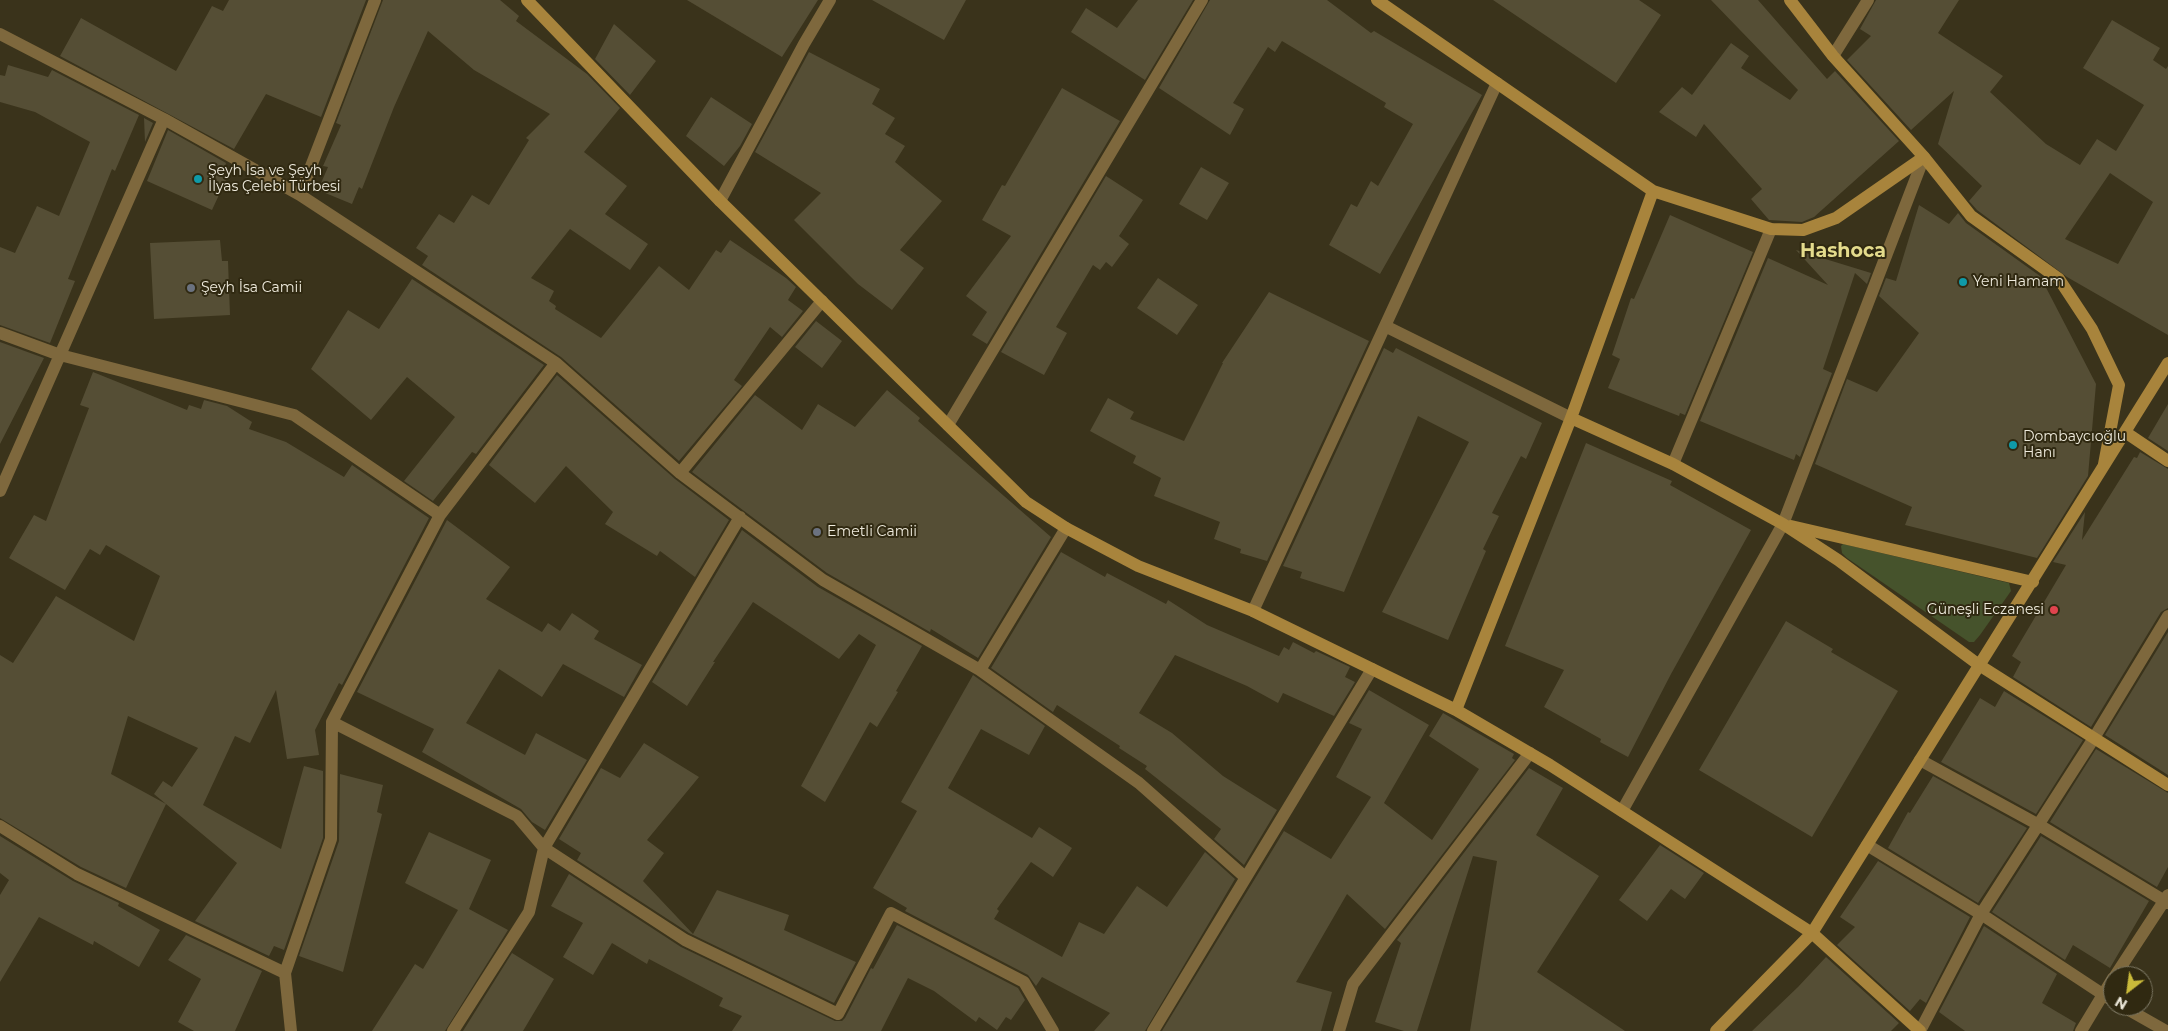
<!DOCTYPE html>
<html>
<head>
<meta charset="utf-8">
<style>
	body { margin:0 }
	#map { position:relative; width:2168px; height:1031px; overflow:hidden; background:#3a331b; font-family:Montserrat,sans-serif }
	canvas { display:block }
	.north { position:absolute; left:2103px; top:966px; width:50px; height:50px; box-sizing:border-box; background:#302911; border:1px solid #7c7763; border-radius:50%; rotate:210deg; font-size:14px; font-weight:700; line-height:20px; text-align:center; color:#efebdd }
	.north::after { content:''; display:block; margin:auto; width:18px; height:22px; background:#caba3a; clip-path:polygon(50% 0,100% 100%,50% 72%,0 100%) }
</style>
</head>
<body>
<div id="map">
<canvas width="2168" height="1031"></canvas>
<div class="north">N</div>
</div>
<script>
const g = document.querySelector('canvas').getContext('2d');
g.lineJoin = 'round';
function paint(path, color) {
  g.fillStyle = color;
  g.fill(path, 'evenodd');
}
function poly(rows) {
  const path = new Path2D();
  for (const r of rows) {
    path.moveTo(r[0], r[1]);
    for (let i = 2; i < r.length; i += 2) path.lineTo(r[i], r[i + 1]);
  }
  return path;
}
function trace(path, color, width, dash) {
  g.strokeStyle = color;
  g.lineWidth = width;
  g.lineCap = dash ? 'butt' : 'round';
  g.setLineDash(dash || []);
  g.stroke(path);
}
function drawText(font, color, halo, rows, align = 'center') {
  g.font = font + ' Montserrat,sans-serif';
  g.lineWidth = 4;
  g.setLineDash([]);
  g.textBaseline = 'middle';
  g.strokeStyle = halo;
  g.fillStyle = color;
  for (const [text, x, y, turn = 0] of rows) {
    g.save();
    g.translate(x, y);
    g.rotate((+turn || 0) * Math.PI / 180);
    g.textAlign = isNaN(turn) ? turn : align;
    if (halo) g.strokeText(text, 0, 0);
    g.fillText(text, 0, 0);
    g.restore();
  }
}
paint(poly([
	[1843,544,2009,583,2011,591,1980,635,1974,642,1969,642,1847,558,1842,553,1841,546]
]), '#46532c');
paint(poly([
	[229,0,366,0,321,117,266,94,234,149,60,56,81,18,176,71,212,6,223,11],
	[383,0,500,0,519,16,516,21,587,74,620,108,584,152,627,186,605,214,648,244,630,270,570,229,531,278,554,291,549,301,556,306,555,309,601,338,659,266,689,290,716,250,721,253,730,240,786,278,796,287,788,300,803,311,782,337,770,327,734,380,742,386,679,461,561,357,422,265,428,256,416,248,439,214,454,223,472,195,489,205,529,140,526,138,550,114,474,70,428,31,394,107,362,189,359,187,352,204,318,190,328,167,323,166,341,125,336,123],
	[687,0,818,0,782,57],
	[872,0,966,0,944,40],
	[1138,0,1193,0,1145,80,1071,32,1086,8,1117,28],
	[1210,0,1327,0,1371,33,1374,31,1482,95,1380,274,1329,245,1351,204,1357,207,1371,181,1378,186,1413,124,1384,107,1386,103,1282,41,1275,52,1268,47,1233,103,1244,109,1230,135,1159,88],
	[1493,0,1639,0,1661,15,1616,83],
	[1711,0,1758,0,1827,79,1835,71,1899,141,1814,217,1802,222,1769,220,1751,199,1762,189,1704,124,1696,137,1659,112,1682,87,1692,95,1731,43,1749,56,1741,68,1790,100,1798,90],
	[1876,0,1959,0,1938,33,2003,76,1990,92,2046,144,2080,165,2097,139,2116,151,2144,105,2083,68,2112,20,2160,48,2153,60,2166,69,2168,66,2168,335,2067,277,1977,210,1969,201,1982,186,1938,144,1954,91,1911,130,1847,60,1871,36,1860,29],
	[2110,173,2153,202,2118,264,2065,239],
	[614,24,656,61,630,95,595,59],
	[809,52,880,89,872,104,895,118,885,134,905,146,895,162,942,201,900,250,924,268,892,310,858,284,794,220,821,193,755,152],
	[8,65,48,77,52,70,139,115,115,171,112,169,68,279,75,281,50,343,0,325,0,247,15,253,37,206,59,216,90,142,35,112,0,102,0,75,5,76],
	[1062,88,1120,121,987,344,972,335,987,312,966,296,1011,236,982,220,1002,185,1005,186],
	[711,97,752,124,740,146,724,166,686,136],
	[144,118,153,123,145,142],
	[168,130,226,163,225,166,231,169,212,210,147,181],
	[1201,167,1229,183,1207,220,1179,204],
	[1106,176,1143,200,1119,236,1129,244,1112,267,1106,262,1100,270,1093,265,1056,327,1067,333,1044,375,1001,352],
	[1919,205,1949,224,1958,213,1966,223,2040,276,2096,384,2088,476,2037,558,1905,525,1912,507,1815,464,1847,379,1877,392,1919,333,1879,296,1886,278,1896,281],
	[1670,215,1753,252,1685,415,1680,413,1679,416,1608,388,1620,359,1612,355,1631,298,1634,299],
	[220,240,222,261,228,261,230,315,154,319,150,243],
	[1796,250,1871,273,1867,284,1855,273,1823,369,1832,373,1800,457,1796,454,1794,460,1700,421,1768,258,1828,285],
	[1158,278,1198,305,1177,335,1137,308],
	[412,279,544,365,476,454,472,452,433,501,404,481,455,417,407,377,371,420,311,369,348,310,379,329],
	[1269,292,1369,341,1267,561,1240,553,1241,549,1214,539,1220,522,1154,496,1161,478,1133,463,1136,456,1090,431,1108,398,1134,412,1130,419,1184,441,1223,363,1222,363],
	[816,321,842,341,822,368,795,347],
	[0,342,44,358,0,444],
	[1384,348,1393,353,1396,348,1542,423,1526,459,1521,456,1492,513,1499,516,1483,549,1486,551,1448,640,1382,612,1469,442,1418,416,1344,592,1300,578,1302,572,1283,566],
	[93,372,187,410,189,405,201,409,204,400,227,406,252,422,249,429,286,442,344,477,352,465,429,518,342,685,339,683,315,730,319,755,287,759,276,690,250,743,235,736,203,805,281,849,304,766,323,771,323,838,284,950,274,946,269,956,195,921,237,863,166,804,126,888,81,867,0,818,0,655,13,663,56,596,134,641,160,576,106,545,100,555,90,549,65,590,9,558,34,515,46,521,89,408,80,405],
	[128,716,198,748,172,787,163,781,154,794,166,804,111,774],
	[557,375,675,479,729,520,695,577,660,551,657,556,605,524,613,512,566,466,535,503,489,465],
	[887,390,920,418,918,421,1051,537,978,658,931,629,930,632,827,573,692,472,755,395,802,430,818,404,855,427],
	[2168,404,2168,451,2148,438],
	[1586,443,1672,481,1670,485,1751,530,1671,674,1628,757,1600,742,1601,739,1544,707,1564,670,1505,646],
	[2140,452,2168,469,2168,608,2161,612,2091,727,2013,677,2021,662,2012,656,2066,565,2053,562,2085,512,2082,540,2134,457,2137,458],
	[447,520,510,567,486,599,542,632,548,623,560,631,572,613,599,631,594,639,642,665,624,697,563,664,542,697,499,669,466,723,525,755,536,733,587,760,545,830,532,822,521,809,422,752,434,729,357,692],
	[742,530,818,587,922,646,896,691,898,692,877,727,870,722,825,802,801,786,876,645,859,634,839,659,753,602,713,662,715,662,687,706,652,682],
	[1061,552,1105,577,1107,573,1166,604,1168,600,1207,625,1279,656,1284,647,1289,650,1293,642,1314,653,1316,651,1350,667,1345,677,1355,682,1334,716,1283,693,1278,703,1247,686,1175,655,1139,713,1172,733,1223,776,1277,810,1244,865,1214,839,1221,829,1145,769,1147,766,1119,748,1120,746,1057,705,1053,712,991,668],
	[1786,621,1833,649,1831,652,1898,691,1812,837,1699,770],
	[2168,632,2168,775,2105,735],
	[973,675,1045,726,1029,755,981,729,948,788,1032,838,1039,827,1072,848,1053,877,1031,862,997,909,999,911,994,919,1062,957,1079,922,1104,934,1137,886,1167,907,1205,852,1235,879,1145,1031,1094,1031,1110,1013,1042,977,1036,986,1028,975,905,911,907,908,873,888,917,811,901,802],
	[1369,690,1429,725,1384,803,1432,840,1479,769,1429,736,1443,713,1514,754,1512,758,1515,760,1385,929,1347,894,1296,982,1332,992,1321,1031,1162,1031,1284,831,1331,859,1371,797,1336,777,1362,729,1349,723],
	[2004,691,2083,740,2036,814,1941,762,1980,698,1995,707],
	[644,743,699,777,647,840,664,853,643,881,693,934,717,890,789,915,784,930,856,962,834,1003,689,933,577,860,581,853,559,839,601,768,620,778],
	[2096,749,2168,793,2168,867,2157,887,2050,822],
	[1529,768,1563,788,1536,835,1599,876,1537,972,1625,1031,1470,1031,1497,861,1473,856,1417,1031,1404,1031,1375,1022,1401,943,1397,940],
	[340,774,383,785,377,812,382,814,343,972,299,956,339,841],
	[1933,776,2027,828,1978,903,1888,848,1908,812,1910,813],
	[429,832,491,860,469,909,508,930,445,1031,372,1031,415,964,423,969,458,910,405,883],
	[0,836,73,881,119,903,118,906,160,930,139,967,94,941,93,945,39,917,0,982,0,895,9,880,0,873],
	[2041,836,2149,901,2110,968,2073,945,2065,960,1992,912],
	[1660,845,1704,873,1685,899,1671,889,1647,921,1619,900],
	[1878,861,1970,917,1926,1003,1920,999,1910,1011,1837,945,1855,927,1840,917],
	[569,874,681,947,835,1021,842,1021,845,1018,871,968,873,969,897,925,1018,988,1025,1000,1011,1020,1006,1017,997,1030,979,1017,976,1022,934,991,908,978,881,1031,732,1031,742,1016,719,1006,723,998,649,959,647,964,612,943,593,975,563,957,583,923,551,906],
	[1984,926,2057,974,2042,1003,2076,1023,2073,1031,1965,1031,1939,1012],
	[186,935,262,971,235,1031,194,1031,178,1022,201,979,168,960],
	[512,953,554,979,523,1031,463,1031],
	[1826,957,1899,1023,1891,1031,1752,1031,1798,987]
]), '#554e35');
trace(poly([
	[0,34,164,119,300,195,556,363,680,473,823,580,980,670,1139,783,1245,877],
	[1833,56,1868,0],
	[300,195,375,0],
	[720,201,804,44,830,0],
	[1385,326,1497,83],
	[0,333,60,355,294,415,440,515],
	[948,425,1202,0],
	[1673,464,1771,229],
	[680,473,822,301],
	[0,491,164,119],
	[1253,611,1385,326,1571,418],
	[980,670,1066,528],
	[332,722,517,816,544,848,685,940,838,1014,891,913,1024,982,1053,1031],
	[1920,760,2039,825,2168,903],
	[1622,811,1783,524,1924,157],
	[0,826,77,874,285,973,291,1031],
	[1867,845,1981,914,2113,1001],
	[285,973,331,839,332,722,440,515,556,363],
	[2115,976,2168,895],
	[2122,1006,2166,1031],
	[453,1031,529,912,544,848,740,517],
	[1153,1031,1372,669],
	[1339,1031,1353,984,1530,753],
	[1920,1031,1981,914,2094,738,2168,616],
	[2081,1031,2113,978]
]), '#7e683d', 12);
trace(poly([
	[527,0,720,201,1026,502,1066,528,1138,566,1253,611,1372,669,1456,710,1550,765,1812,933,1920,1031],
	[1377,0,1653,191,1771,229,1803,230,1836,218,1924,157,1971,216,2059,279,2092,329,2119,385,2104,464],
	[1790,0,1833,56,1924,157],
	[1571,418,1673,464,1783,524,1838,560,1979,665,2168,785],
	[2125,432,2168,461],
	[1791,526,2033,582],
	[1456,710,1571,418,1653,191],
	[1716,1031,1812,933,2168,363]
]), '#a8843c', 12);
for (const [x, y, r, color] of [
	[198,179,5,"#0f9aa8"],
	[1963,282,5,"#0f9aa8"],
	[191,288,5,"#6b7280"],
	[2013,445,5,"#0f9aa8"],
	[817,532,5,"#6b7280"],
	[2054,610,5,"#e0444e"]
]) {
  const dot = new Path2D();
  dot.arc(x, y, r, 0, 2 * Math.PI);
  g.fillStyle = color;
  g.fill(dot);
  trace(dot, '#302911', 2);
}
drawText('14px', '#efebdd', '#302911', [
	["Şeyh İsa ve Şeyh",208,171],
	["İlyas Çelebi Türbesi",208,187],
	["Yeni Hamam",1973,282],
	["Şeyh İsa Camii",201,288],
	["Dombaycıoğlu",2023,437],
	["Hanı",2023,453],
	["Emetli Camii",827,532],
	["Güneşli Eczanesi",2044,610,"right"]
], 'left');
drawText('bold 19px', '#e4db8c', '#302911', [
	["Hashoca",1843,251]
]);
</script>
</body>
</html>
